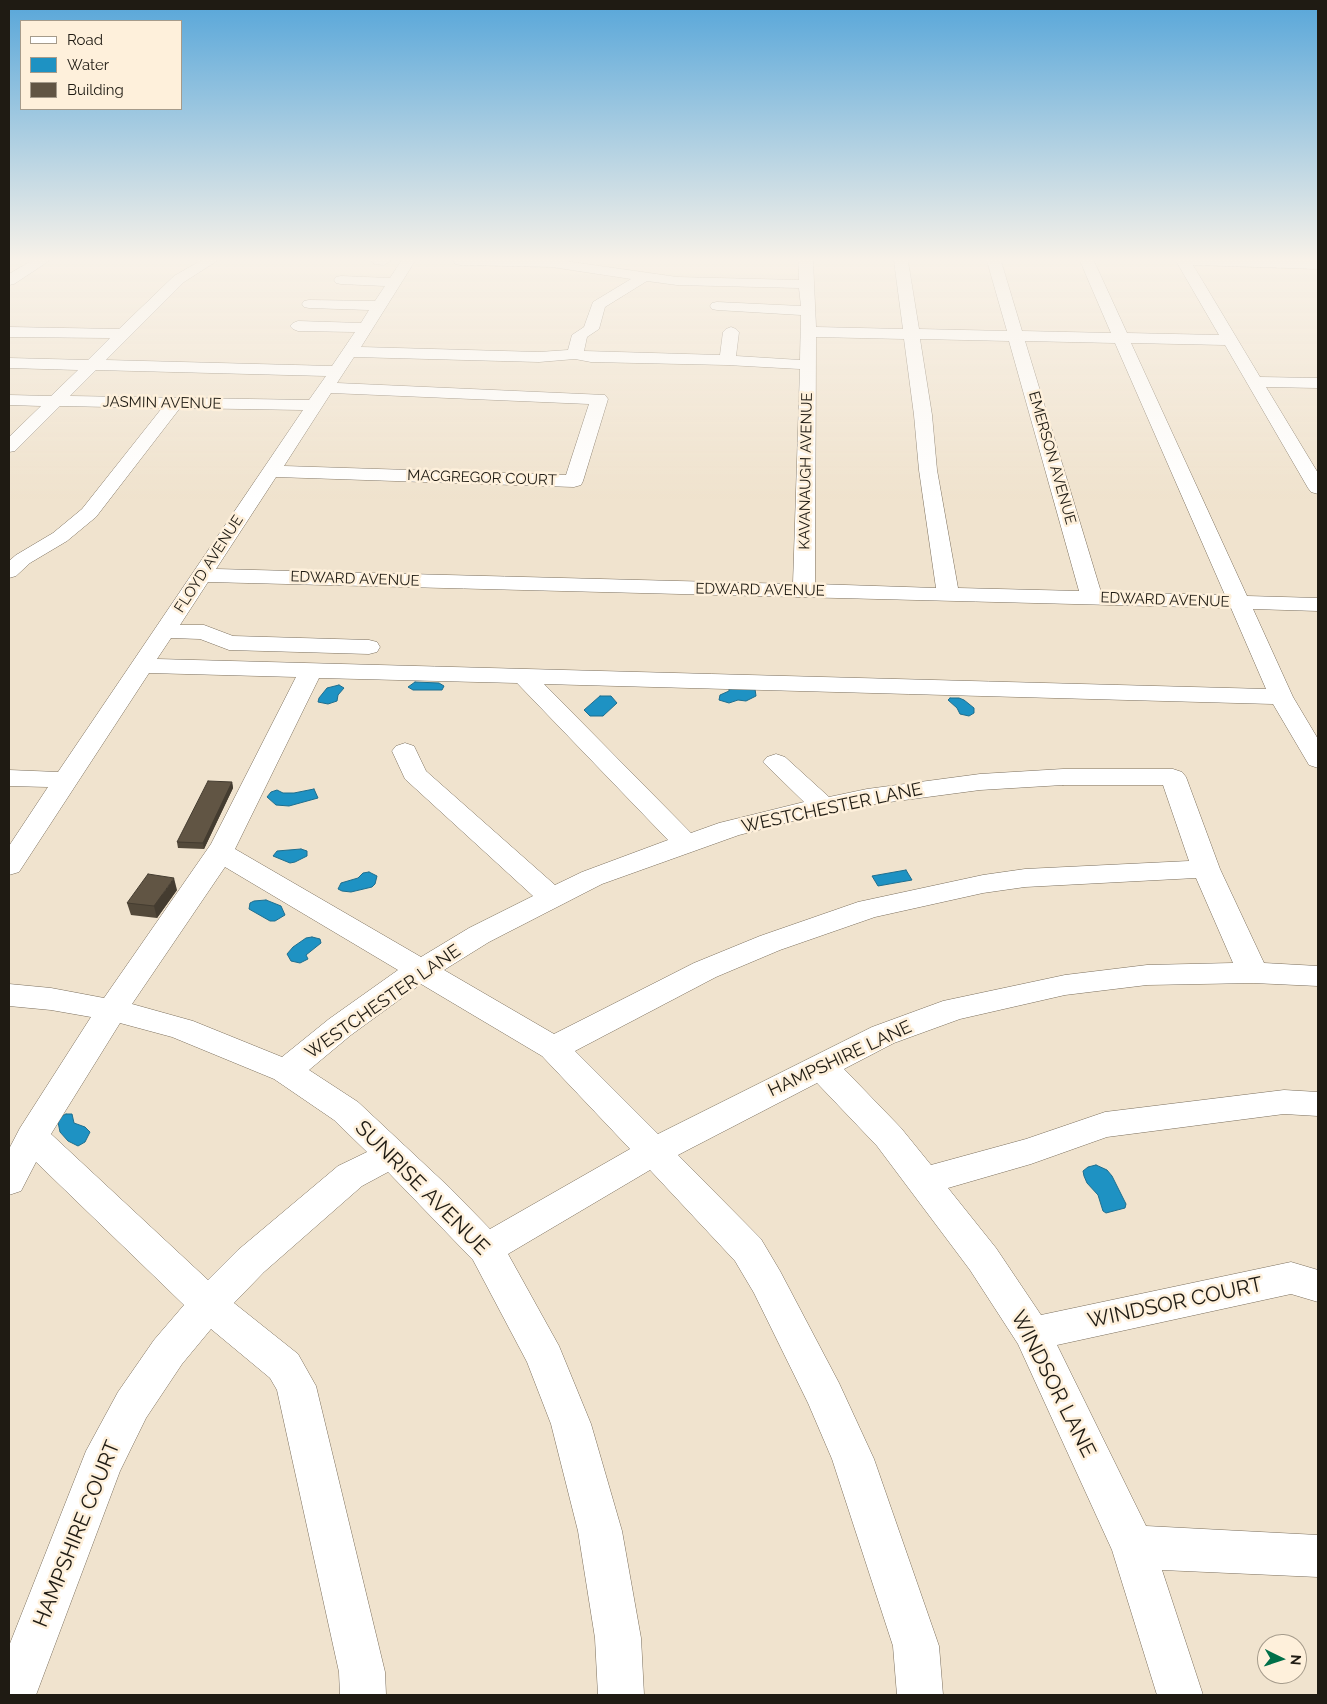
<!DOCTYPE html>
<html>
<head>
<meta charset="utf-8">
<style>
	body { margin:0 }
	#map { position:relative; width:1327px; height:1704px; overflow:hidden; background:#f0e3ce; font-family:Raleway,sans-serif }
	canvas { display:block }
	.frame { position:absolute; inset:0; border:10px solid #1f1b13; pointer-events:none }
	.legend { position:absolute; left:20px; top:20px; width:162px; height:90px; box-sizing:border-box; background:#fef0db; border:1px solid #a59b8b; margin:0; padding:6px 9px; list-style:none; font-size:15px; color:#1f1b13 }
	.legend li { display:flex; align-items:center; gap:10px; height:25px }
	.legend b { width:25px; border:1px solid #a59b8b }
	.north { position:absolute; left:1257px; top:1634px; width:50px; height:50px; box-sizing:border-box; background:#fef0db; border:1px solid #a59b8b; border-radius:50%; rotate:94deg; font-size:14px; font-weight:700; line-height:20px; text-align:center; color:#1f1b13 }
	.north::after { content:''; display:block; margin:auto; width:18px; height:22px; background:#007049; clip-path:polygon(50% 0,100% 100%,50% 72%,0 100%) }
</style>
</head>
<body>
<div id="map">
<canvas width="1327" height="1704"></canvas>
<div class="frame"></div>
<ul class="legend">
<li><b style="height:6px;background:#fff"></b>Road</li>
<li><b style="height:14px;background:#1e92c3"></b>Water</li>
<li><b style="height:14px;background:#615544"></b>Building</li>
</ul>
<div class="north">N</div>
</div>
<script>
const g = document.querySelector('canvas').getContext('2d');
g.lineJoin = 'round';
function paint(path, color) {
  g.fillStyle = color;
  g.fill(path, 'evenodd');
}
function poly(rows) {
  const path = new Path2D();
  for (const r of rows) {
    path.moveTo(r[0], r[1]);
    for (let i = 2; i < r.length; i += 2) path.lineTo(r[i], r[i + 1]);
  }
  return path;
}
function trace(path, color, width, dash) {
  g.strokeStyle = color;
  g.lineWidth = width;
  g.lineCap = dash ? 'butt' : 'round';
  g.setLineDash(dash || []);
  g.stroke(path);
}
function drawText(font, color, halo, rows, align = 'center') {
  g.font = font + ' Raleway,sans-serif';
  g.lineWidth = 5;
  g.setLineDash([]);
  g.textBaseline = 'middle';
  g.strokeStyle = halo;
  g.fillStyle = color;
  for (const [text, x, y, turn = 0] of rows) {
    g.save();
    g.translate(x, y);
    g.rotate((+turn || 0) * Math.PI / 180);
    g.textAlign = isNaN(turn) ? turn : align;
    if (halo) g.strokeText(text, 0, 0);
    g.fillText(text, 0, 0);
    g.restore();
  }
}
const water = poly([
	[415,682,439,683,444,686,442,690,413,690,408,687,415,682],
	[339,685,344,688,338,695,337,701,328,704,318,702,319,698,327,688,339,685],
	[729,688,755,689,756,696,746,701,738,700,729,703,719,700,720,695,729,691,729,688],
	[600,696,611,696,617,703,603,716,590,716,584,710,600,696],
	[950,698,959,698,964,700,974,708,974,713,969,716,960,714,957,708,948,700,950,698],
	[314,789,318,798,289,806,276,805,267,797,271,792,277,790,283,793,294,793,314,789],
	[301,849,307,851,307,856,295,862,290,863,273,856,277,851,301,849],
	[906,870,912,880,878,886,872,876,906,870],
	[369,872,377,876,375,884,372,887,351,892,342,891,338,889,341,883,358,878,363,873,369,872],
	[266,900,281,906,285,915,275,921,270,921,249,909,250,903,254,901,266,900],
	[312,937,320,939,321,943,306,955,308,959,300,963,291,961,287,954,293,947,306,938,312,937],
	[66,1114,72,1114,74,1123,85,1127,90,1132,85,1142,78,1146,68,1141,60,1132,58,1122,62,1116,66,1114],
	[1096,1165,1107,1170,1112,1176,1126,1204,1125,1208,1106,1213,1103,1211,1098,1195,1087,1183,1084,1176,1083,1171,1088,1167,1096,1165]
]);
paint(water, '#1e92c3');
trace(water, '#1e6e8e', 1);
const minor = poly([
	[31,261,49,261,14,284,9,285,9,274,31,261],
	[200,261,217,261,184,282,106,360,332,366,355,332,298,331,293,329,290,326,293,323,298,321,361,323,369,310,309,308,304,307,302,304,304,301,309,300,375,301,385,286,341,284,336,283,334,280,336,277,341,276,390,278,401,261,415,261,361,347,539,352,568,350,572,335,584,327,593,302,631,279,552,267,460,265,455,264,453,261,565,261,677,277,799,280,799,261,813,261,816,327,903,329,894,261,908,261,919,329,1007,331,987,261,1001,261,1022,331,1111,333,1080,261,1094,261,1127,333,1219,335,1176,261,1318,261,1318,269,1193,265,1260,377,1318,378,1318,388,1266,387,1318,473,1318,494,1311,492,1308,488,1225,345,1131,343,1247,596,1318,598,1318,611,1253,609,1293,697,1318,739,1318,768,1309,765,1273,704,544,684,691,833,719,823,804,802,763,762,767,757,776,754,785,757,829,797,867,789,980,774,1063,769,1173,769,1182,772,1186,777,1220,869,1264,963,1318,966,1318,986,1253,983,1147,985,1065,995,960,1019,894,1043,844,1069,901,1128,931,1165,1026,1139,1105,1112,1284,1090,1318,1092,1318,1116,1284,1114,1107,1137,1031,1164,948,1188,996,1248,1041,1315,1291,1262,1318,1270,1318,1302,1291,1294,1057,1345,1146,1526,1318,1535,1318,1577,1162,1570,1203,1695,1157,1695,1112,1550,1018,1344,970,1270,877,1146,817,1083,678,1155,761,1239,780,1271,839,1383,874,1459,939,1646,943,1695,897,1695,893,1646,832,1459,808,1403,754,1293,735,1261,650,1170,508,1254,559,1346,591,1424,622,1531,641,1638,644,1695,598,1695,595,1638,578,1531,551,1424,527,1362,473,1260,388,1172,362,1186,264,1272,234,1303,298,1354,316,1386,385,1672,386,1695,340,1695,339,1672,277,1390,270,1378,211,1329,182,1364,146,1418,120,1471,36,1695,9,1695,9,1646,86,1451,118,1392,154,1340,184,1305,36,1162,21,1191,9,1195,9,1149,20,1128,91,1017,51,1010,9,1006,9,984,51,988,104,998,211,844,296,677,149,673,19,872,9,875,9,846,48,787,9,786,9,770,58,772,303,410,180,408,96,517,67,541,30,563,16,576,9,578,9,561,16,555,53,533,82,509,162,408,60,406,15,451,9,452,9,437,41,406,9,405,9,395,51,396,78,370,9,368,9,358,88,360,110,338,9,337,9,327,119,329,174,276,200,261],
	[647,281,677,285,799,288,801,306,717,302,712,303,710,306,712,309,717,310,801,315,800,360,736,356,739,332,736,329,731,327,726,329,723,332,720,355,584,351,587,337,599,329,605,307,647,281],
	[816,337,904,339,914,415,919,470,936,588,815,584,816,337],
	[920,339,1009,341,1079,591,958,588,937,470,932,415,920,339],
	[1025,341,1115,343,1225,595,1101,592,1025,341],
	[354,357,539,362,575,359,591,362,727,365,800,369,793,584,216,569,276,477,574,487,581,485,583,481,608,399,605,395,337,383,354,357],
	[96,370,326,376,309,400,70,396,96,370],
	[331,393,589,404,566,475,284,466,331,393],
	[208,582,1231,608,1266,689,157,659,171,638,200,639,229,650,369,654,377,652,380,647,377,642,369,640,233,636,204,625,180,625,208,582],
	[319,678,517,683,668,840,582,872,555,885,426,771,414,746,405,743,396,746,392,751,405,779,533,896,469,928,421,957,235,849,319,678],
	[1063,785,1163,785,1189,861,1025,869,983,875,858,902,760,936,694,963,554,1034,444,970,489,942,602,884,739,835,805,818,867,805,980,790,1063,785],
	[225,867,398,970,329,1019,282,1057,193,1021,132,1004,225,867],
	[1196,878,1233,963,1147,965,1065,975,943,1001,872,1027,658,1134,575,1051,716,977,780,950,875,917,983,893,1025,887,1196,878],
	[421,984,542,1056,630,1149,490,1229,450,1188,358,1102,309,1070,351,1035,421,984],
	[120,1023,172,1037,274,1079,334,1120,367,1152,338,1166,238,1250,208,1280,51,1134,120,1023],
	[372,261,391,261,384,265,374,264,372,261]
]);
trace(minor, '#7b6f5d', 1);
paint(minor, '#fff');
paint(poly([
	[232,782,233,788,204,849,178,848,177,842],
	[177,890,157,918,131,915,127,903]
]), '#53493a');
paint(poly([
	[232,782,233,788,204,849,203,843],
	[174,878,177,890,157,918,154,906]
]), '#443c30');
const building = poly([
	[208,781,232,782,203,843,177,842,208,781],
	[148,874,174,878,154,906,127,903,148,874]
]);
paint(building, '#615544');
trace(building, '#443c30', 1);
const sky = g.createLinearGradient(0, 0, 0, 499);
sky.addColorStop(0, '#57a6d9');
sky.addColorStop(0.52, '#f8f2e9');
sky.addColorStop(1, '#f8f2e900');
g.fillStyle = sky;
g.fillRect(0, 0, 1327, 499);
drawText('15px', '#1f1b13', '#fef0db', [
	["JASMIN AVENUE",162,403,1],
	["EMERSON AVENUE",1052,458,74],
	["KAVANAUGH AVENUE",806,471,-89],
	["MACGREGOR COURT",482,478,2],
	["FLOYD AVENUE",209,564,-57],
	["EDWARD AVENUE",355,579,2],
	["EDWARD AVENUE",760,590,1],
	["EDWARD AVENUE",1165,600,2]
]);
drawText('18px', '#1f1b13', '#fef0db', [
	["WESTCHESTER LANE",832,808,-12],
	["WESTCHESTER LANE",383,1002,-35],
	["HAMPSHIRE LANE",840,1059,-25]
]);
drawText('21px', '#1f1b13', '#fef0db', [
	["SUNRISE AVENUE",422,1188,45],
	["WINDSOR COURT",1175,1303,-12],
	["WINDSOR LANE",1053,1384,63],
	["HAMPSHIRE COURT",77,1534,-68]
]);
</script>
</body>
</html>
